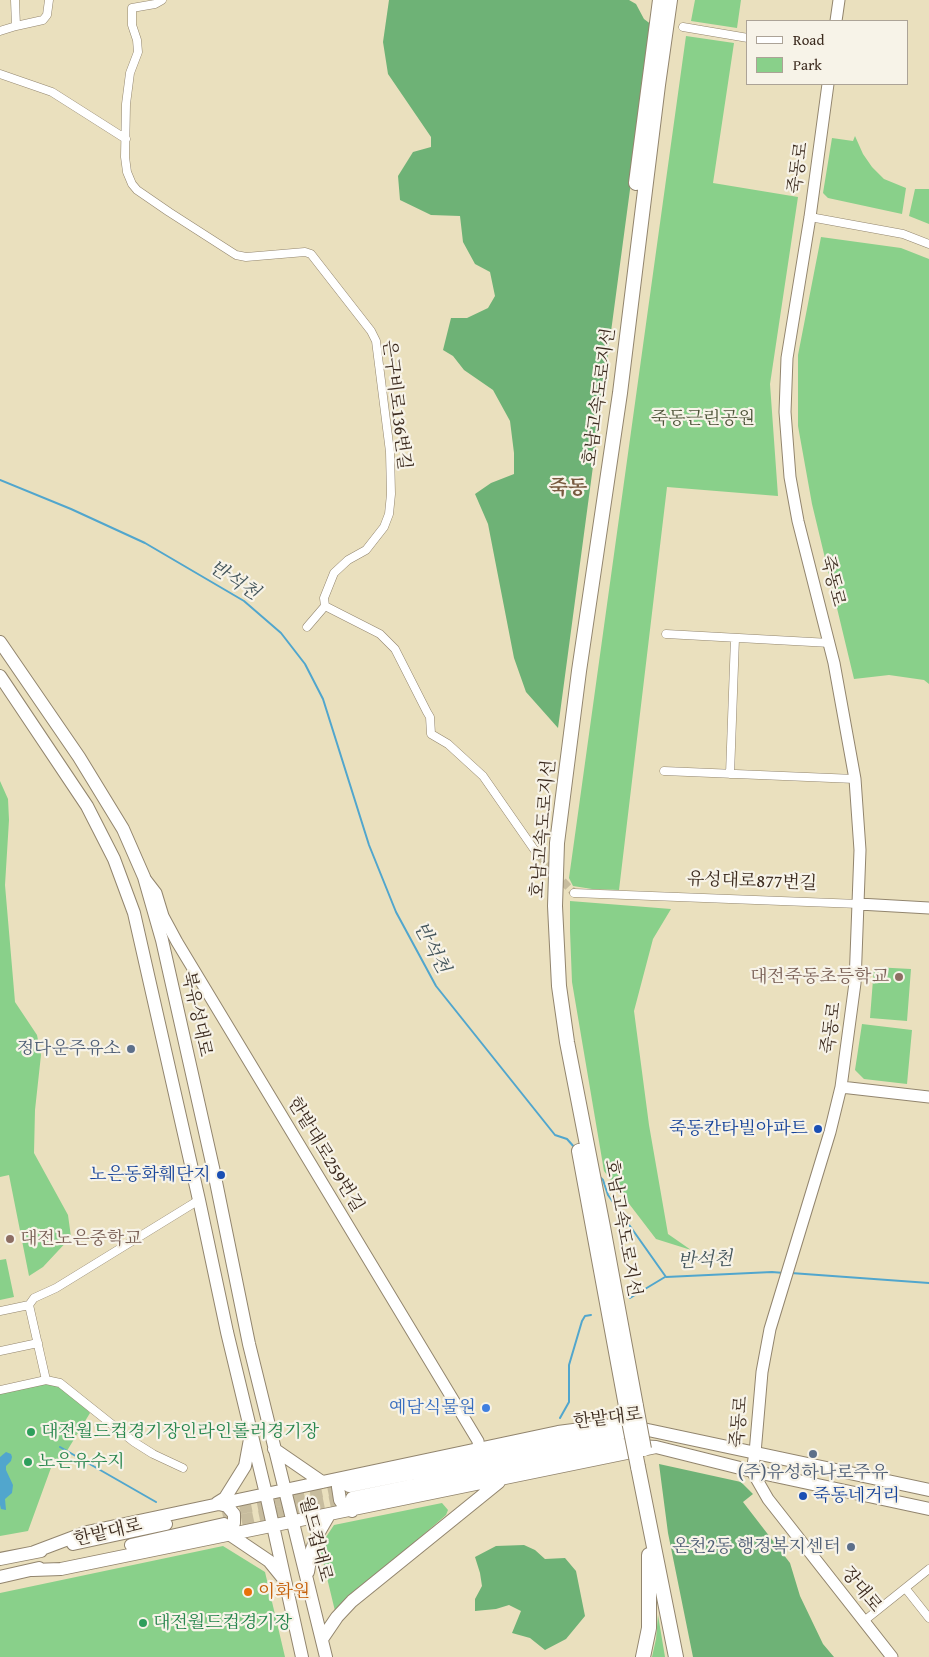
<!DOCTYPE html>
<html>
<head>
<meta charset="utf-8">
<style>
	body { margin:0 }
	#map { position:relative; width:929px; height:1657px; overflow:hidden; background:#eae0be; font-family:"Gentium Book Plus",serif }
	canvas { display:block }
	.legend { position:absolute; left:746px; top:20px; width:162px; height:65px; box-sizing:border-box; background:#f7f3e8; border:1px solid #aca397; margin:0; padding:6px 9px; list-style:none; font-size:15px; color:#3b2a1e }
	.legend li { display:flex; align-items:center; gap:10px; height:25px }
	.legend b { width:25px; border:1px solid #aca397 }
</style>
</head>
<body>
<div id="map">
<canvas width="929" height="1657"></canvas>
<ul class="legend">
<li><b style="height:6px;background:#fff"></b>Road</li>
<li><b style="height:14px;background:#89d08a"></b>Park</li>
</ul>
</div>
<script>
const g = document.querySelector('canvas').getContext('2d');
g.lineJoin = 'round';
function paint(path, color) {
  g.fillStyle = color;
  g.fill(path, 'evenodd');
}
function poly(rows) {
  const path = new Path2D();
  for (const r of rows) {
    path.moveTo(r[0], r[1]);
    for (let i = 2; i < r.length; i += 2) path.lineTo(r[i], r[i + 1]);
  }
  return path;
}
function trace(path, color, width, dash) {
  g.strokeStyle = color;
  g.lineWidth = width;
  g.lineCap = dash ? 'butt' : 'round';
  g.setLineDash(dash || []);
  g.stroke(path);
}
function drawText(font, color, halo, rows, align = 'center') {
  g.font = font + ' "Gentium Book Plus","Noto Serif KR",serif';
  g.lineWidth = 4.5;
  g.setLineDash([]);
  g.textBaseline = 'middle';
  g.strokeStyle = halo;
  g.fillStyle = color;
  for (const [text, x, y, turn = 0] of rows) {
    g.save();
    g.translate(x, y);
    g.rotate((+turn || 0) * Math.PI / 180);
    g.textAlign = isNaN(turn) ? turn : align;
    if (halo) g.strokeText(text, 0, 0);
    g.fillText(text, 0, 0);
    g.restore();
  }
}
paint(poly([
	[695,0,741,0,737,28,691,21],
	[686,36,734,43,713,183,798,197,770,384,778,496,667,487,619,890,592,889,573,886,569,878],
	[855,136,863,154,872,167,884,179,906,188,902,214,828,198,823,193,832,138,853,141],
	[915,189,929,189,929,224,909,216],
	[821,237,901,248,929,259,929,684,924,680,889,675,854,679,812,504,798,426,798,355],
	[0,781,8,799,9,820,5,885,15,1002,37,1035,41,1055,35,1110,34,1153,68,1215,71,1237,43,1267,29,1276,9,1175,0,1177],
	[570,901,671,909,653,939,634,1011,649,1125,668,1234,691,1250,656,1239,604,1171,572,982,570,931],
	[874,967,911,969,907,1021,870,1018],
	[862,1024,912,1030,907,1084,864,1079,855,1070],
	[6,1259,14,1297,0,1300,0,1260],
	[42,1383,61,1387,76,1398,90,1413,62,1459,52,1465,28,1531,0,1536,0,1393],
	[442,1503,448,1510,446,1515,335,1611,321,1553,324,1540,334,1525],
	[223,1546,265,1572,285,1657,0,1657,0,1593],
	[658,1615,665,1657,652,1657,656,1639]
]), '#89d08a');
paint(poly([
	[389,0,629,0,636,4,644,19,652,25,558,728,526,692,514,658,488,524,475,494,491,483,514,474,514,453,510,421,493,390,464,370,453,356,443,350,451,318,467,318,488,308,495,296,490,272,475,264,463,242,460,216,431,215,400,200,398,176,413,152,431,147,431,137,388,74,383,42],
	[659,1464,741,1482,753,1494,743,1502,790,1563,800,1596,823,1644,834,1657,693,1657,668,1533],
	[524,1545,535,1550,545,1559,565,1558,576,1571,585,1616,566,1639,545,1650,530,1638,512,1633,521,1611,509,1605,496,1609,475,1611,475,1599,482,1586,480,1573,475,1557,496,1546]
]), '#6eb276');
paint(poly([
	[6,1452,11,1454,12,1457,11,1461,6,1466,6,1470,13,1485,12,1493,5,1499,6,1510,1,1509,0,1505,0,1457]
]), '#51a6cd');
trace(poly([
	[0,480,71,509,145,543,244,601,281,633,305,664,323,699,369,845,396,912,436,986,555,1135,567,1139,575,1148],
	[599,1176,603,1180,608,1195,666,1277,772,1272,784,1273],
	[791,1273,929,1283],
	[630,1298,665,1277],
	[560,1418,569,1402,569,1365,582,1321,585,1316,591,1315],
	[60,1447,156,1502]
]), '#51a6cd', 2);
trace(poly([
	[538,855,574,893]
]), '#c7bc9e', 8, [8, 4]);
trace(poly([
	[222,1512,349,1486],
	[224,1524,349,1498]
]), '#c7bc9e', 12, [12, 6]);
const street = poly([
	[15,0,16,26],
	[162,0,155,4,132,8,132,25,137,40,138,52,130,73,126,104,125,157,127,172,132,184,137,190,169,212,236,255,246,257,305,252,311,254,371,331,376,341,390,452,391,494,389,514,384,527,366,550,348,560,334,573,324,598,325,606,380,634,395,649,427,712,430,717,431,734,448,744,483,776,538,855],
	[683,27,748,38],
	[0,31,16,26,43,20,47,15,49,0],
	[0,74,52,92,126,139],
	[810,217,903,234,929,244],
	[307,627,325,606],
	[666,634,830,643],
	[664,771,855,779],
	[730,774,735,638],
	[574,893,859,904],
	[29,1305,34,1298,56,1288,199,1200],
	[0,1311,29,1305,46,1380],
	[0,1351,38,1343],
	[0,1390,46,1380,60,1383,134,1442,153,1454,183,1468],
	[906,1589,929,1618],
	[864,1621,929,1569]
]);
const secondary = poly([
	[836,21,839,0],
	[828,84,810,217,787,358,785,412,790,477,798,521,834,663,855,779,860,850,855,983,841,1087,830,1132,770,1329,762,1372,755,1453,752,1471,768,1499,892,1657],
	[146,880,156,893,163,916,177,942,478,1441,479,1449],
	[859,904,929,908],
	[841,1087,929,1097]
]);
const primary = poly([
	[0,642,79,757,123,829,144,877,162,940,214,1172,249,1344,326,1657],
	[0,676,87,806,114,859,134,913,199,1200,227,1332,266,1494,302,1657],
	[274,1449,322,1482],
	[340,1479,338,1487,340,1500,345,1507,352,1511],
	[349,1486,595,1436,648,1430,929,1490],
	[352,1498,601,1447,622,1445,656,1447,752,1471,929,1509],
	[217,1503,225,1498,245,1466,250,1439],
	[219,1504,227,1506,234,1514,234,1523,229,1534,269,1561,282,1577],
	[73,1544,166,1524],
	[131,1545,224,1524],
	[34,1552,87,1532,558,1432,620,1424,648,1430],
	[0,1559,41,1551],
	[33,1570,61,1569,656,1447],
	[308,1572,312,1549,318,1534,329,1515],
	[0,1577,39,1568],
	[322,1639,337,1617,352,1601,499,1482]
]);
const highway = poly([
	[636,183,660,0],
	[579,1151,626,1406],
	[636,1406,603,1227,567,1042,559,986,555,906,557,843,579,671,620,393,658,85,670,0],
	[638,1467,676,1657],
	[643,1657,649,1628,649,1555]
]);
trace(street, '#92856e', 9);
trace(secondary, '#92856e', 13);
trace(primary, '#92856e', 14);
trace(highway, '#92856e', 16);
trace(street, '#fff', 8);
trace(secondary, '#fff', 11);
trace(primary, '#fff', 12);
trace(highway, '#fff', 14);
const highwayBridge = poly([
	[626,1406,638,1467],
	[636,1406,644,1449]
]);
trace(highwayBridge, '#92856e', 16, []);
trace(highwayBridge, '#fff', 14);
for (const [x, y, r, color] of [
	[899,977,5,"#8d6e63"],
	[131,1049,5,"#5c6f8a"],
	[818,1129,5,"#1a4fb4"],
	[221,1175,5,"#1a4fb4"],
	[10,1239,5,"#8d6e63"],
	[486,1408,5,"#3f7fe0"],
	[31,1432,5,"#2e9e5b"],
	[813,1454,5,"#5c6f8a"],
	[28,1462,5,"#2e9e5b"],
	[803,1496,5,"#1a4fb4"],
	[851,1547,5,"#5c6f8a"],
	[248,1592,5,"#e8710a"],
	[143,1623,5,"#2e9e5b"]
]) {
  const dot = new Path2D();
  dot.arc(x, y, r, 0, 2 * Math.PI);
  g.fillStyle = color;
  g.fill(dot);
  trace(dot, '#f7f3e8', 2);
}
drawText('18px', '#3b2a1e', '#f7f3e8', [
	["죽동로",799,168,-82],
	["호남고속도로지선",600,397,-82],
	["은구비로136번길",396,405,83],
	["죽동로",832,581,76],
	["호남고속도로지선",544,829,-85],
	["유성대로877번길",752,882,2],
	["북유성대로",196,1014,78],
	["죽동로",832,1028,-82],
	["한밭대로259번길",325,1155,59],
	["호남고속도로지선",622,1228,80],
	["한밭대로",608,1419,-7],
	["죽동로",740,1422,-85],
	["한밭대로",108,1533,-13],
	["월드컵대로",315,1539,76],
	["장대로",861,1590,51]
]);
drawText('18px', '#4e5439', '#f7f3e8', [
	["죽동근린공원",703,419]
]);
drawText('18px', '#785e54', '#f7f3e8', [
	["대전죽동초등학교",889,977],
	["대전노은중학교",20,1239,"left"]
], 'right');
drawText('18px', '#4e5e75', '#f7f3e8', [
	["정다운주유소",121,1049],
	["(주)유성하나로주유",813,1473,"center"],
	["온천2동 행정복지센터",841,1547]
], 'right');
drawText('18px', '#164399', '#f7f3e8', [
	["죽동칸타빌아파트",808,1129],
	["노은동화훼단지",211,1175],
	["죽동네거리",813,1496,"left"]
], 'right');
drawText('18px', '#366cbe', '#f7f3e8', [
	["예담식물원",476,1408]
], 'right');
drawText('18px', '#27864d', '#f7f3e8', [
	["대전월드컵경기장인라인롤러경기장",41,1432],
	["노은유수지",38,1462],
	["대전월드컵경기장",153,1623]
], 'left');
drawText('18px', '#c56008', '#f7f3e8', [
	["이화원",258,1592]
], 'left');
drawText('italic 19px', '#43555b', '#f7f3e8', [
	["반석천",234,581,33],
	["반석천",431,948,62],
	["반석천",705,1261,-3]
]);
drawText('bold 20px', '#785a3f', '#f7f3e8', [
	["죽동",568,489]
]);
</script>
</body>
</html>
